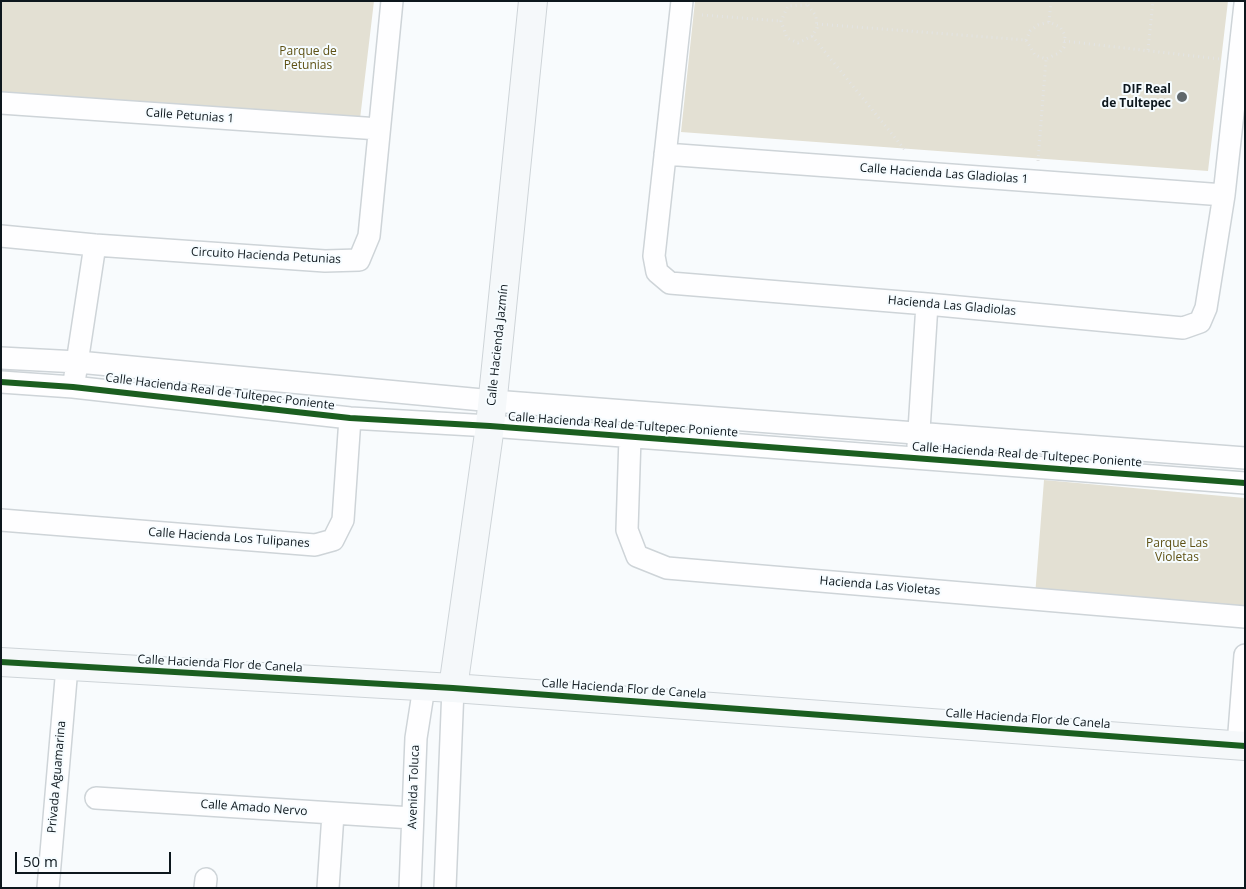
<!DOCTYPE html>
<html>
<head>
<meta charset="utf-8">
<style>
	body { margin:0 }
	#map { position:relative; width:1246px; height:889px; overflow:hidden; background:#f8fbfd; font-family:"Open Sans",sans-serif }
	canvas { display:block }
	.frame { position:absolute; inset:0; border:2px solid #0d171d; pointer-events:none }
	.scale { position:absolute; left:15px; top:852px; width:156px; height:22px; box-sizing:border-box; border:2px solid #0d171d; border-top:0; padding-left:6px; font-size:15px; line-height:18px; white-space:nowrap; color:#0d171d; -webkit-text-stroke:4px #f6fcff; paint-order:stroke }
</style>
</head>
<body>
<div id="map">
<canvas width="1246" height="889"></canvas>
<div class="frame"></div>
<div class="scale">50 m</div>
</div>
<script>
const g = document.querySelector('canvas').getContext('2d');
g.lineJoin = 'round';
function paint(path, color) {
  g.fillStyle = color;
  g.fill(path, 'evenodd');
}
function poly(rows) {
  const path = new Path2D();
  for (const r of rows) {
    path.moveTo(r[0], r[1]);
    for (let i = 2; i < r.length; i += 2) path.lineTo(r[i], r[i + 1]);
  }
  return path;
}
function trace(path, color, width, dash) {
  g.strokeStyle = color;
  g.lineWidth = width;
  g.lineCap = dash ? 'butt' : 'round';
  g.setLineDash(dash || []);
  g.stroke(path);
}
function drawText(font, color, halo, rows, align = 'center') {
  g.font = font + ' "Open Sans",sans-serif';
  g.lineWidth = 4;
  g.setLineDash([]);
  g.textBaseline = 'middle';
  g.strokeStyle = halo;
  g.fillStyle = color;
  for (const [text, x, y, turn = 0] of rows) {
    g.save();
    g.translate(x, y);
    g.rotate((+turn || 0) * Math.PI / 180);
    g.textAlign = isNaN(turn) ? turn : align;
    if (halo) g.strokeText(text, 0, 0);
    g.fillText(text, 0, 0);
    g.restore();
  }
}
paint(poly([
	[1,1,374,1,360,119,1,96],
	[695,1,1228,1,1208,171,681,132],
	[1044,480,1245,498,1245,616,1035,596]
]), '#e3e0d3');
const street = poly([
	[682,1,654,256,657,272,670,283,927,304,1183,328,1200,322,1206,308,1224,195,1245,4],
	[1,103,379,129],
	[665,154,1224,195],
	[1,236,95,245,325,261,359,260,369,236,392,1],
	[1,358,78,362,493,401,1245,458],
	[75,376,95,245],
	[1,382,73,387,350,418,490,426,1245,483],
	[630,437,627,530,637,556,667,568,1245,617],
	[918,446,927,304],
	[1,520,315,545,333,540,343,520,350,418],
	[1238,745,1245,655],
	[96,798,412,818],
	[48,888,67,667],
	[205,888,206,879],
	[328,888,333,814],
	[410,888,416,738,424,687],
	[445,888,453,688]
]);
const secondary = poly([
	[1,662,453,688,1245,746],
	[453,688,490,426,533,1]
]);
trace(street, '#ced4d8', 24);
trace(secondary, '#ced4d8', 30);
trace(poly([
	[808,5,816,16,817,28,812,36,798,43,787,38,781,21,788,6,808,5],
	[702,15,781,21],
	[1049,22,1051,1],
	[817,24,1026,40,1035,55,1046,59,1059,53,1064,47,1065,35,1060,27,1049,22,1038,25,1030,31,1026,40],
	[812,36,905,150],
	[1064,41,1220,59],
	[1148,50,1153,1],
	[1038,161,1046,59]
]), '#e3e4e4', 3, [1, 4]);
trace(street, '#fefeff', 21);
trace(secondary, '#f5f8fa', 28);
trace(poly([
	[1,382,73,387,350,418,490,426,1245,483],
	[1,662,453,688,1245,746]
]), '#1b5e20', 6);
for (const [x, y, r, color] of [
	[1182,97,6,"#5f676b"]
]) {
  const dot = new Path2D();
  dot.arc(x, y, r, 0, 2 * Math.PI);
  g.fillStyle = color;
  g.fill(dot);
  trace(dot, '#f6fcff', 2);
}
drawText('12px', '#5e5114', '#f6fcff', [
	["Parque de",308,52],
	["Petunias",308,66],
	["Parque Las",1177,544],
	["Violetas",1177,558]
]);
drawText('bold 12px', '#0d171d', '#f6fcff', [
	["DIF Real",1171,90],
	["de Tultepec",1171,104]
], 'right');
drawText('12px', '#0d171d', '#f6fcff', [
	["Calle Petunias 1",190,116,4],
	["Calle Hacienda Las Gladiolas 1",944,174,4],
	["Circuito Hacienda Petunias",266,256,3],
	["Hacienda Las Gladiolas",952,306,5],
	["Calle Hacienda Jazmín",498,345,-84],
	["Calle Hacienda Real de Tultepec Poniente",220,392,7],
	["Calle Hacienda Real de Tultepec Poniente",623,425,4],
	["Calle Hacienda Real de Tultepec Poniente",1027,455,4],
	["Calle Hacienda Los Tulipanes",229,538,4],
	["Hacienda Las Violetas",880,586,5],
	["Calle Hacienda Flor de Canela",220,664,3],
	["Calle Hacienda Flor de Canela",624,689,4],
	["Calle Hacienda Flor de Canela",1028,719,4],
	["Privada Aguamarina",57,777,-85],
	["Avenida Toluca",414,787,-88],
	["Calle Amado Nervo",254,808,4]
]);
</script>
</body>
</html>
